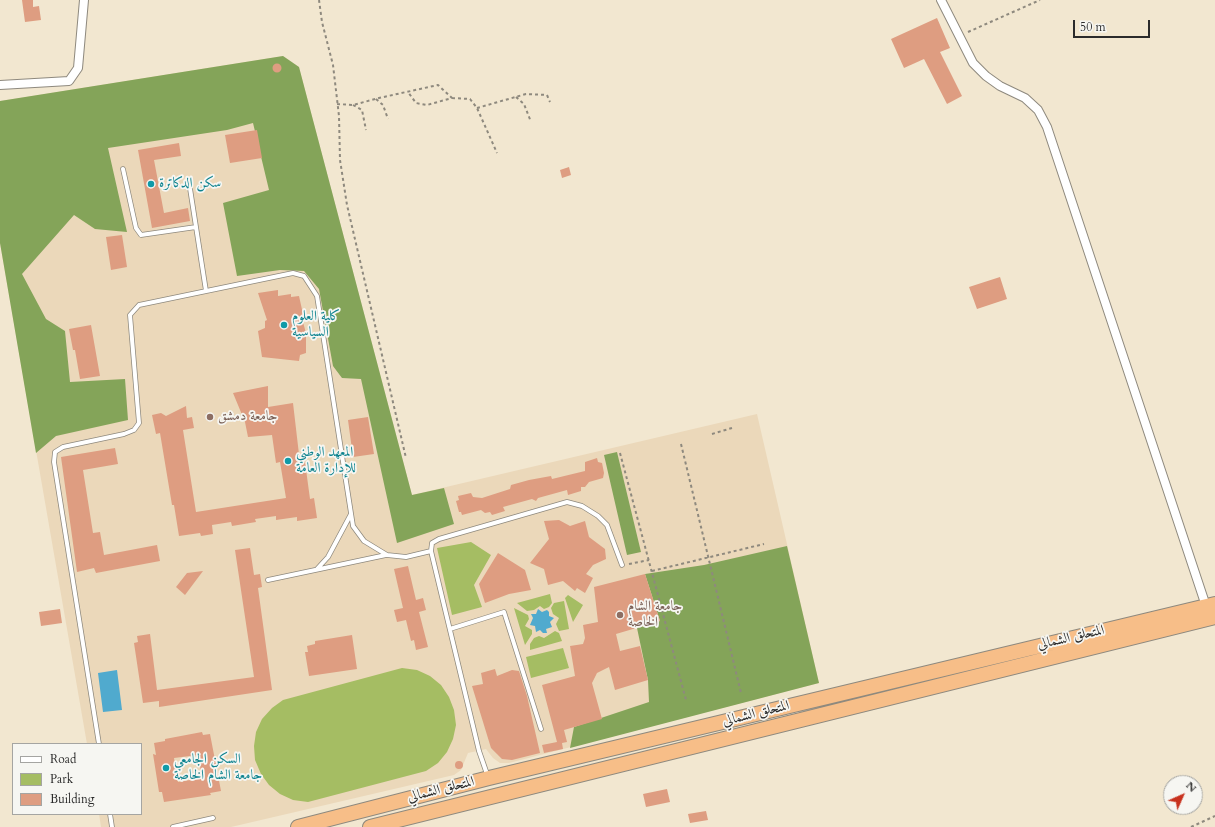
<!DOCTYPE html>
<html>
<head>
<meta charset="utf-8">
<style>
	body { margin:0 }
	#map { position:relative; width:1215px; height:827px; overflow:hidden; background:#f2e7d0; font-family:Cardo,serif }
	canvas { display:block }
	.legend { position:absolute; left:12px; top:743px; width:130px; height:72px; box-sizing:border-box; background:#f6f6f2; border:1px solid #a5a5a2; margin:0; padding:5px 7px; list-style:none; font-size:12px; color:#2b2b2b }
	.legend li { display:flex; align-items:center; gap:8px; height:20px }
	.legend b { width:20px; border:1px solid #a5a5a2 }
	.north { position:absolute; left:1163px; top:775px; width:40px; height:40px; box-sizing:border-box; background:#f6f6f2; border:1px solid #a5a5a2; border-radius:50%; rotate:45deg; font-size:11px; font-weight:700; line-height:16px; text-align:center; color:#2b2b2b }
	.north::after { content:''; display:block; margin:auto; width:14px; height:18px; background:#c8321e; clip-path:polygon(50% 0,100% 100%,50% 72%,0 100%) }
	.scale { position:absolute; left:1073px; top:20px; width:77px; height:18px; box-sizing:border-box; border:2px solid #2b2b2b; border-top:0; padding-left:5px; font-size:12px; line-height:14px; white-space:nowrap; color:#2b2b2b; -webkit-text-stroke:3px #f6f6f2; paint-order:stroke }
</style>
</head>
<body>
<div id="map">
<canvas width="1215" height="827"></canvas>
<ul class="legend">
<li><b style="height:5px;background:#fff"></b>Road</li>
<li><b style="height:11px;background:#a5bd63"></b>Park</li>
<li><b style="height:11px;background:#de9d81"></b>Building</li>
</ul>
<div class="north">N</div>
<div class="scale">50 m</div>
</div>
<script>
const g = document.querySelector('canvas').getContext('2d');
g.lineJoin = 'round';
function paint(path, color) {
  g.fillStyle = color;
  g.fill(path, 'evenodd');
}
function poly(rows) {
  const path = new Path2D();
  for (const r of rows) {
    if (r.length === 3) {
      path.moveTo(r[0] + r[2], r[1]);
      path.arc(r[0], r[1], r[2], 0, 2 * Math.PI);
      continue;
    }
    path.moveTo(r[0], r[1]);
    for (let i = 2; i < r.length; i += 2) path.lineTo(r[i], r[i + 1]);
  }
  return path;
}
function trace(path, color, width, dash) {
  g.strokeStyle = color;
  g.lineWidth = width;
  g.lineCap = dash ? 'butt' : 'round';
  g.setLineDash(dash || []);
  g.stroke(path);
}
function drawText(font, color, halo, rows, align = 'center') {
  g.font = font + ' Cardo,Amiri,serif';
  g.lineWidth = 3.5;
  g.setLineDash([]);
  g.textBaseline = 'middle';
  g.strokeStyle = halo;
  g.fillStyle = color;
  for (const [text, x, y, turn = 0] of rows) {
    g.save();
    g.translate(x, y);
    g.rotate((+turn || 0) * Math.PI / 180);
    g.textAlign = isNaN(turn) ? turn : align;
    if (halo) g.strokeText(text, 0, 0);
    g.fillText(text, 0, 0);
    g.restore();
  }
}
paint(poly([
	[283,56,299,67,412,495,757,414,819,683,509,763,500,763,493,758,486,749,468,753,461,770,454,775,231,827,101,827,99,814,141,814,141,744,87,744,0,243,0,101]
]), '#ebd8ba');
paint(poly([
	[471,542,491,555,474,585,482,607,452,615,437,548],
	[550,594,552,603,549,607,544,609,540,606,534,610,527,611,517,603],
	[568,595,583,605,573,622,565,598],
	[564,601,569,629,559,631,556,624,559,618,553,614,551,608,554,603],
	[514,608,528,615,529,619,525,626,532,630,532,634,525,645],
	[555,631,559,633,562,641,530,650,530,644,534,638,539,636,544,638],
	[563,648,569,668,531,678,526,657],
	[402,668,417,670,430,676,441,685,449,697,454,710,456,725,453,739,447,752,438,763,426,771,308,802,293,800,280,794,269,785,261,774,255,760,254,746,256,732,262,719,272,708,283,700]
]), '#a5bd63');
paint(poly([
	[283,56,299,67,412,495,444,488,454,524,397,543,361,379,342,378,333,366,319,289,304,271,280,270,237,276,223,203,269,190,253,123,227,130,108,148,127,232,95,229,74,215,22,274,46,319,65,331,70,382,125,379,128,420,56,436,36,453,0,243,0,101],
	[617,452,641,552,627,555,604,455],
	[787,546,819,683,570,748,574,727,649,702,648,680,637,628,660,621,645,574,704,565]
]), '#84a459');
paint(poly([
	[538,609,542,612,547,610,549,612,549,616,554,618,550,622,552,627,546,629,547,633,543,633,540,630,536,632,535,626,530,625,533,618,531,614,536,614],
	[117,670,122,710,103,712,98,673]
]), '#50aace');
paint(poly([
	[22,0,33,0,33,7,39,6,41,20,25,22],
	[937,18,950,48,940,52,962,96,947,104,924,59,904,68,891,39],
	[277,68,4.5],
	[257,130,262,158,230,163,225,135],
	[179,143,181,156,154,160,164,213,188,208,190,221,152,228,138,150],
	[569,167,571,175,562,178,560,170],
	[122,235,127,267,111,270,106,237],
	[1000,277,1007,299,977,309,969,287],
	[278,290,278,296,291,294,291,297,299,296,303,314,301,315,306,333,306,353,300,355,299,361,262,357,258,331,265,328,265,321,267,320,258,293],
	[91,325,100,376,80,379,75,350,73,350,69,329],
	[268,386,268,407,293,403,300,463,305,462,310,499,314,498,317,518,297,521,297,517,276,520,276,516,255,519,256,522,232,526,231,522,212,525,213,534,201,536,200,533,179,536,174,505,172,505,160,433,156,434,152,415,161,413,166,416,186,406,187,418,192,417,194,428,183,430,196,512,286,498,280,462,276,463,272,435,248,437,245,422,233,393],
	[368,417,374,454,353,457,348,420],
	[115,448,118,464,83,470,93,533,100,532,104,555,157,545,160,561,96,573,94,568,77,572,61,457],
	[597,458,598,462,602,463,604,473,603,478,589,482,585,487,581,487,581,491,568,495,567,490,538,498,536,501,532,499,503,507,505,511,492,515,490,512,485,513,481,510,462,515,461,512,459,512,456,501,459,500,458,496,471,493,473,497,482,498,510,489,511,485,529,480,551,476,552,479,585,471,585,462],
	[559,520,570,526,585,521,589,537,605,549,606,559,593,565,586,574,593,578,585,593,577,588,575,591,563,581,548,585,544,569,530,563,549,539,544,521],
	[250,548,254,575,260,574,262,587,258,588,272,690,159,707,159,701,143,703,134,643,138,642,137,636,150,634,157,690,254,677,235,550],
	[498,553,525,570,531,590,509,594,485,603,479,584],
	[408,566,416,600,423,598,426,610,419,612,428,647,416,650,414,640,411,641,406,620,397,622,394,610,403,608,394,569],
	[203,571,185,595,176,587,187,573],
	[645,574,660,621,616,634,620,651,640,646,648,680,615,690,609,667,597,673,592,683,602,719,564,730,567,742,562,743,563,749,544,753,542,745,557,742,542,685,575,676,570,646,583,644,585,638,583,625,598,622,594,587],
	[60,609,62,623,41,626,39,612],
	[352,635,357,669,309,676,305,652,308,652,307,646,315,644,315,641],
	[495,669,497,676,512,670,519,671,527,696,540,753,512,760,502,759,491,748,472,686,483,684,481,673],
	[202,732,203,735,210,734,221,791,210,793,211,795,164,802,162,792,159,792,153,754,156,755,154,743,165,741,165,739],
	[198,755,202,778,178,782,174,758],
	[459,765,4],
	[667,789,670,802,646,807,643,794],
	[706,811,708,820,690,823,688,814]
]), '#de9d81');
const service = poly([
	[123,169,136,228,141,235,196,227],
	[189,182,206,291],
	[317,569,328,557,351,514],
	[268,580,386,555],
	[450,629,504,612,541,729],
	[99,744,54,462,55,452,63,447,124,434,134,430,139,423,130,315,139,305,293,273,304,276,317,296,353,526,364,541,387,555,406,557,431,551],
	[488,777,479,751,431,551,432,543,439,539,567,502,582,506,598,516,607,525,622,565],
	[110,814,112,827],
	[173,827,213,818]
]);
const minor = poly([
	[941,0,973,63,986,76,1000,86,1025,98,1038,110,1047,127,1206,606],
	[0,85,69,81,78,68,84,0]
]);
const trunk = poly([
	[298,827,489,778,1215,604],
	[370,827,1215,617]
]);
trace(service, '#8e897e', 5.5);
trace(minor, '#8e897e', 10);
trace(trunk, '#8e897e', 16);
trace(poly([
	[319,0,322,22,333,65,339,116,340,160,347,205,406,458],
	[968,32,1040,0],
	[516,97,524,104,531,122],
	[452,98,470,99,477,108,497,153],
	[376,99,383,105,388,119],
	[337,104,353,105,379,98,438,85,452,98,427,105,416,103,408,92],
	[353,105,362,110,366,130],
	[477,108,526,94,547,95,550,102],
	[712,434,732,428],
	[681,444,741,693],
	[620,453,686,700],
	[629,564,649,560],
	[652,571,764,544],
	[1191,827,1215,816]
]), '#8e897e', 2, [3, 3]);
trace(service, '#fff', 4);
trace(minor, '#fff', 8);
trace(trunk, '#f7be88', 14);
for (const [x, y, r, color] of [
	[151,184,4,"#0f9aa8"],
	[284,325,4,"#0f9aa8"],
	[210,417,4,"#8d6e63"],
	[288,461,4,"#0f9aa8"],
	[620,615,4,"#8d6e63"],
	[166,768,4,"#0f9aa8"]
]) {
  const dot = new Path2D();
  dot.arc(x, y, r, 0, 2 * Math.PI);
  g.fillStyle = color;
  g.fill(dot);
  trace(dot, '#f6f6f2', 1.5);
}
drawText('14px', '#0d838f', '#f6f6f2', [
	["سكن الدكاترة",159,184],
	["كلية العلوم",292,317],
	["السياسية",292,333],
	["المعهد الوطني",296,453],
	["للإدارة العامة",296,469],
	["السكن الجامعي",174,760],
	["جامعة الشام الخاصة",174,776]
], 'left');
drawText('14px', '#785e54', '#f6f6f2', [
	["جامعة دمشق",218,417],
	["جامعة الشام",628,607],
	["الخاصة",628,623]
], 'left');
drawText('14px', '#2b2b2b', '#f6f6f2', [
	["المتحلق الشمالي",1071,638,-13],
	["المتحلق الشمالي",756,714,-14],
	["المتحلق الشمالي",441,790,-14]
]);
</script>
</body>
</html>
